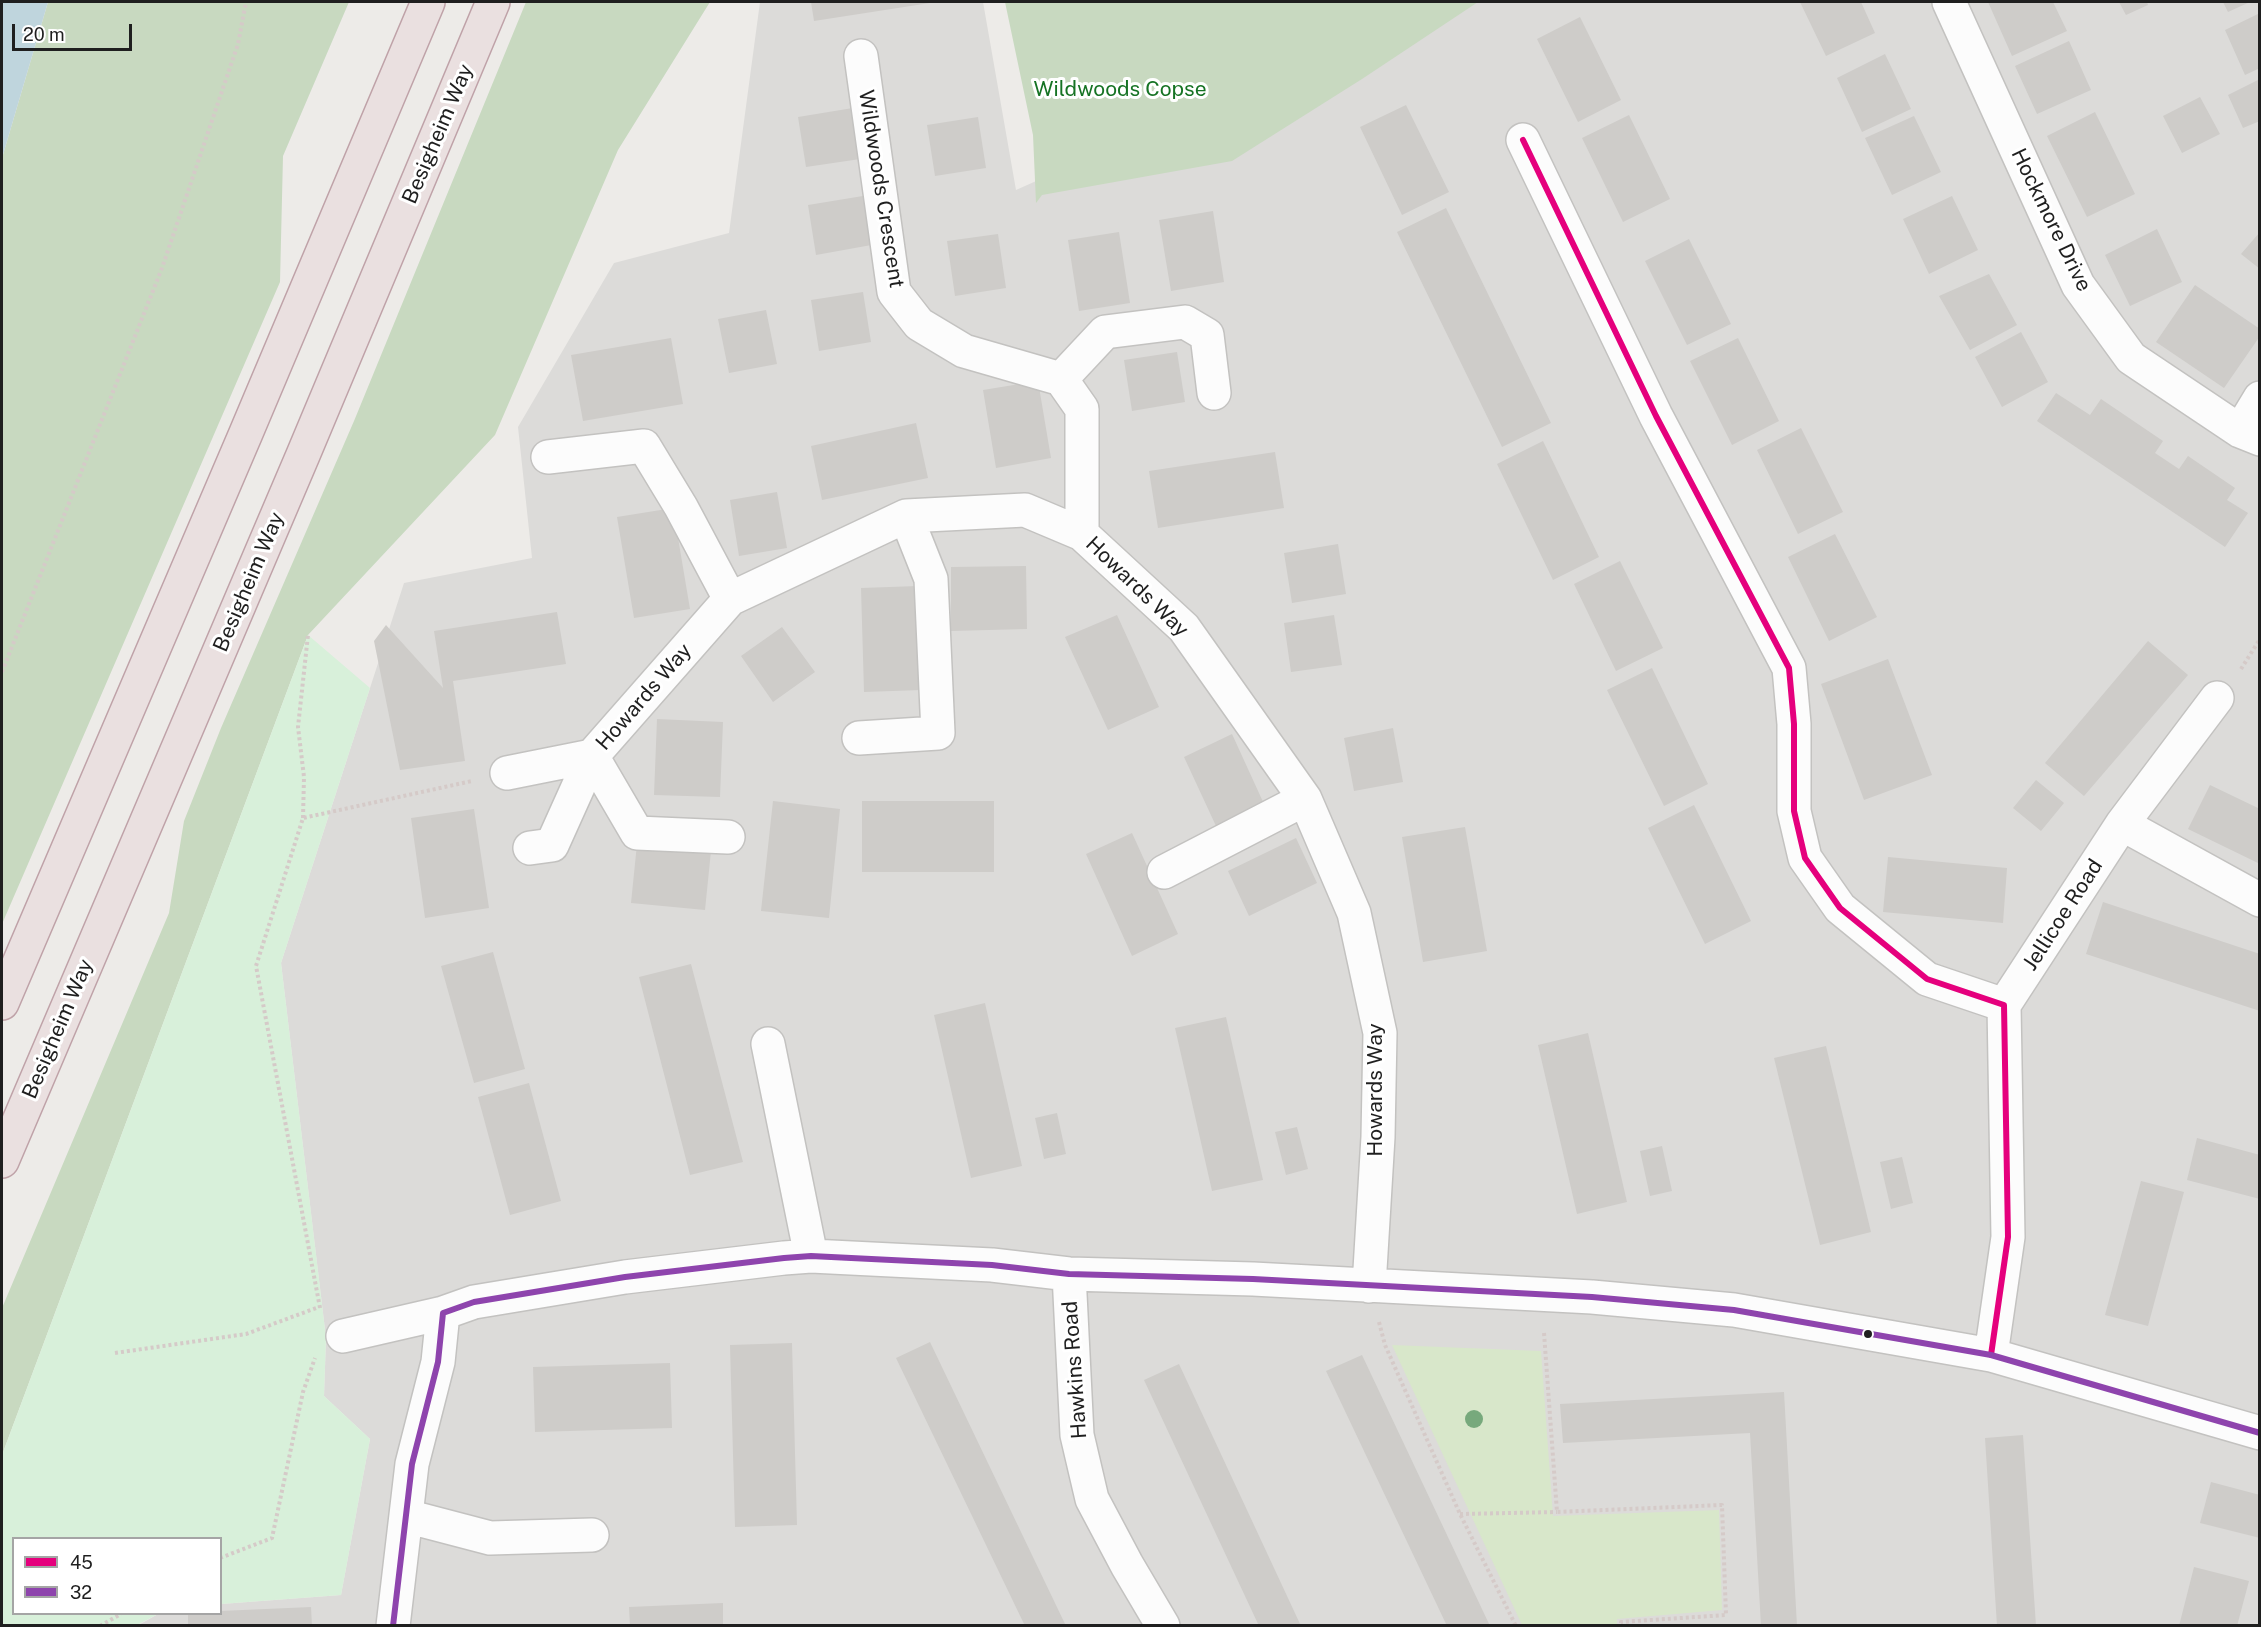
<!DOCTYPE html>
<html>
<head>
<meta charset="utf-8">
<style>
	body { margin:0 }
	#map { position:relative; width:2261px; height:1627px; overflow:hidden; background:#edebe8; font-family:"Public Sans",sans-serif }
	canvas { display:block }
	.frame { position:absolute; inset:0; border:3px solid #1f1f1f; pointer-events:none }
	.legend { position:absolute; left:12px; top:1537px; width:210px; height:78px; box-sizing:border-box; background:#fff; border:2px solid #a5a5a5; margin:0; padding:8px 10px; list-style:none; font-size:18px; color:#1f1f1f }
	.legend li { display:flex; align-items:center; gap:12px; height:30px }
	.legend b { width:30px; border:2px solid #a5a5a5 }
	.scale { position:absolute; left:12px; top:24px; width:120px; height:27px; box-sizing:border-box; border:3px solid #1f1f1f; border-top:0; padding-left:8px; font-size:18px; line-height:21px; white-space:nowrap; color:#1f1f1f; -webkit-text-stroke:4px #fff; paint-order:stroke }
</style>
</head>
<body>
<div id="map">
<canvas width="2261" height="1627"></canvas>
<div class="frame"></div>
<ul class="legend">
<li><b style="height:8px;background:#e5007d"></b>45</li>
<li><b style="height:8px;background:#8e44ad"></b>32</li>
</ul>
<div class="scale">20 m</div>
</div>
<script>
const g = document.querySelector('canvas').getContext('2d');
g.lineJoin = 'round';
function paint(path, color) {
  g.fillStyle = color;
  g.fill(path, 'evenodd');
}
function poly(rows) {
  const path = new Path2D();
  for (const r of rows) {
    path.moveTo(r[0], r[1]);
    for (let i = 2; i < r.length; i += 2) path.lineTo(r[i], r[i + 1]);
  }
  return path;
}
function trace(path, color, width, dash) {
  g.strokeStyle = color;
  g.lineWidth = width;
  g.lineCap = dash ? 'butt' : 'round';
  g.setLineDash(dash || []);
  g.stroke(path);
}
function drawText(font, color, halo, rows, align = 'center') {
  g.font = font + ' "Public Sans",sans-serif';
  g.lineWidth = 6;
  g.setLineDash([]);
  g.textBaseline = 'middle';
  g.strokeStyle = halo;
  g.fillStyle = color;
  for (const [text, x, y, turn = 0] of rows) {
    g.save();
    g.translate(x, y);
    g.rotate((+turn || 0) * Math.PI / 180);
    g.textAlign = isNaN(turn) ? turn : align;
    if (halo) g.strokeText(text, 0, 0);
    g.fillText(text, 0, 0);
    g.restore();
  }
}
paint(poly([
	[760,2,983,2,1016,190,1439,2,2259,2,2259,1625,137,1626,158,1614,220,1614,221,1604,341,1595,370,1439,324,1396,326,1338,281,963,404,583,532,558,518,427,614,263,729,233]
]), '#dcdbd9');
paint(poly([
	[1392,1345,1541,1351,1553,1516,1719,1510,1722,1610,1617,1619,1617,1625,1522,1625]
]), '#d8e7ca');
paint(poly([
	[48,2,349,2,283,156,280,282,2,924,2,158],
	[526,2,710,2,618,150,495,435,308,635,2,1455,2,1308,169,913,184,821,221,728,354,421],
	[1005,2,1478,2,1362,79,1232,161,1042,195,1036,203,1033,135]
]), '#c8d9c0');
paint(poly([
	[308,635,370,688,281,963,326,1338,324,1396,370,1439,341,1595,221,1604,220,1538,14,1538,14,1614,158,1614,137,1625,2,1625,2,1455]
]), '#d8f0da');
paint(poly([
	[2,2,48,2,2,158]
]), '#bfd5dd');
paint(poly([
	[811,2,930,2,930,3,814,21],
	[1800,2,1861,2,1875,33,1826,56],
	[1988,2,2053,2,2067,31,2012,56],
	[2119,2,2147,2,2148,5,2126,15],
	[2223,2,2250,2,2228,12],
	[2260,13,2260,68,2245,75,2225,30],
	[1580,17,1621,100,1578,122,1537,39],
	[2069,41,2091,90,2037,114,2015,66],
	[1885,54,1911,109,1862,132,1837,78],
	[2260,79,2260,121,2243,128,2228,95],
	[2200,97,2220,134,2182,153,2163,116],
	[1406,105,1449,192,1402,215,1360,127],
	[859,107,867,158,806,167,798,117],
	[2095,112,2135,194,2087,217,2047,136],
	[1629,115,1670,199,1623,222,1582,138],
	[1914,116,1941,172,1892,195,1865,138],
	[978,117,986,168,935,176,927,125],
	[869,195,877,244,816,255,808,205],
	[1952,196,1978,250,1929,274,1903,219],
	[1446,208,1551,423,1502,447,1397,232],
	[1213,211,1224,282,1171,291,1159,220],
	[2157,229,2182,282,2130,306,2105,255],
	[1119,232,1130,303,1079,311,1068,240],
	[2260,232,2260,269,2241,254],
	[998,234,1006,288,955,296,947,241],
	[1689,239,1731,324,1687,345,1645,261],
	[1989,274,2017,325,1970,350,1939,296],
	[2195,285,2260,329,2260,336,2224,388,2156,342],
	[863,292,871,342,819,351,811,300],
	[766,310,777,364,729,373,718,319],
	[2021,332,2048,382,2002,407,1975,357],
	[671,338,683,404,583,421,571,355],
	[1738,338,1779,421,1732,445,1690,361],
	[1177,352,1185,402,1132,411,1124,360],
	[1038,381,1051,458,996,468,983,390],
	[2056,393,2090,415,2101,399,2163,441,2155,453,2179,469,2188,456,2235,488,2227,500,2248,513,2225,547,2037,421],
	[916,423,928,478,822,500,811,446],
	[1801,428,1843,512,1798,534,1757,450],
	[1543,441,1599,557,1553,580,1497,464],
	[1275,452,1284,508,1158,528,1149,471],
	[777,492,787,548,739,556,730,500],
	[673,508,690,609,634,618,617,517],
	[1835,534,1877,617,1829,641,1788,557],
	[1338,544,1346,594,1292,603,1284,553],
	[1620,561,1663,648,1616,671,1574,584],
	[1026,566,1027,629,951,631,951,567],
	[918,586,921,690,864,692,861,588],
	[557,612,566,664,453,681,465,761,400,770,374,641,386,625,443,688,434,631],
	[1117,615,1159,707,1108,730,1065,637],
	[1334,615,1342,665,1291,672,1284,623],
	[782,627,815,672,773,702,741,656],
	[2148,641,2188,675,2084,796,2045,763],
	[1888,659,1932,775,1864,800,1821,684],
	[1652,668,1708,784,1664,806,1607,690],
	[657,719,723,722,720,797,654,795],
	[1393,728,1403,782,1354,791,1344,738],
	[1232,734,1264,804,1216,826,1184,757],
	[2036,780,2064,803,2041,831,2013,808],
	[2210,785,2260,809,2260,864,2188,829],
	[773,801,840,809,829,918,761,911],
	[862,801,994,801,994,872,862,872],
	[1694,805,1751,921,1705,944,1648,828],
	[474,809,489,908,425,918,411,818],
	[1465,827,1487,951,1423,962,1402,837],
	[1132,833,1178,934,1132,956,1086,854],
	[1296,838,1317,883,1249,916,1228,871],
	[637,844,711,851,705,910,631,903],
	[1888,857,2007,868,2003,923,1883,912],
	[2103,902,2260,954,2260,1011,2086,954],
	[493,952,525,1069,474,1083,441,966],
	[691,964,743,1162,690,1175,639,977],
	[985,1003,1022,1166,971,1178,934,1015],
	[1226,1017,1263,1180,1212,1191,1175,1028],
	[1588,1033,1627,1202,1577,1214,1538,1045],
	[1826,1046,1871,1232,1820,1245,1774,1058],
	[529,1083,561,1201,510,1215,478,1097],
	[1057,1113,1066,1154,1044,1159,1035,1118],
	[1297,1127,1308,1169,1286,1175,1275,1132],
	[2197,1138,2260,1155,2260,1199,2187,1180],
	[1662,1146,1672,1191,1650,1196,1640,1151],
	[1902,1157,1913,1203,1891,1209,1880,1162],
	[2141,1181,2184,1192,2148,1326,2105,1315],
	[930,1342,1066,1626,1025,1626,896,1358],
	[792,1343,797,1525,735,1527,730,1345],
	[1362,1355,1490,1626,1447,1626,1326,1371],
	[670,1363,672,1428,535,1432,533,1367],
	[1179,1364,1301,1626,1259,1626,1144,1380],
	[1784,1392,1797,1626,1761,1626,1750,1433,1563,1443,1560,1404],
	[2023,1435,2036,1626,1997,1626,1985,1438],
	[2211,1482,2260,1495,2260,1538,2200,1523],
	[2194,1567,2249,1581,2237,1626,2179,1626],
	[723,1603,723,1626,630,1626,629,1607],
	[311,1607,312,1626,188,1626,188,1614,220,1614,220,1611]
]), '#ceccc9');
const minor = poly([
	[1949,2,2078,285,2131,358,2240,431,2260,439],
	[861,56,894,292,919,324,964,351,1061,379,1082,409,1082,534],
	[1523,140,1656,416,1789,668,1794,724,1794,811,1805,858,1840,908,1927,979,2004,1005,2008,1237,1991,1355],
	[1061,379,1105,332,1185,322,1207,335,1214,393],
	[2240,431,2260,398],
	[548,457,644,446,681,507,730,599],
	[859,738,938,733,931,579,906,516],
	[592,756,637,833,728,837],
	[507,773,592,756,730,599,906,516,1025,510,1082,534,1184,628,1305,799,1354,913,1380,1033,1378,1137,1369,1286],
	[2122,824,2260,900],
	[530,848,552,845,592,756],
	[1164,872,1305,799],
	[2004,1005,2122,824,2217,698],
	[768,1044,811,1256],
	[1069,1274,1077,1435,1092,1499,1127,1565,1163,1626],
	[343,1336,443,1313],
	[406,1516,490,1538,592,1535],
	[393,1626,412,1464,438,1362,443,1313,474,1302,625,1277,784,1258,811,1256,992,1265,1069,1274,1253,1279,1592,1297,1734,1310,1991,1355,2260,1433]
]);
const highway = poly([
	[2,1003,246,433,428,2],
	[2,1161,303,455,493,2]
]);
trace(minor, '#c3c2c0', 36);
trace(highway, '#bfa2a8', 36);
trace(poly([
	[2241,669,2260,639],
	[2,672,162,268,238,44,246,2],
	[303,818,304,777,298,727,308,635],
	[320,1308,256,966,303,818,472,781],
	[1379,1322,1385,1345,1460,1514,1516,1626],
	[1544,1333,1557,1512,1722,1505,1726,1615,1621,1622,1621,1626],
	[115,1353,246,1334,319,1307],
	[1460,1514,1557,1512],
	[220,1558,272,1538,303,1392,315,1358],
	[100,1626,121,1614]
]), '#d5cac8', 4, [3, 3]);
trace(minor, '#fcfcfc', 33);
trace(highway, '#eae0e0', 33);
trace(poly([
	[1523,140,1656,416,1789,668,1794,724,1794,811,1805,858,1840,908,1927,979,2004,1005,2008,1237,1991,1355]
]), '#e5007d', 6);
trace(poly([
	[393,1626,412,1464,438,1362,443,1313,474,1302,625,1277,784,1258,811,1256,992,1265,1069,1274,1253,1279,1592,1297,1734,1310,1991,1355,2260,1433]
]), '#8e44ad', 6);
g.fillStyle = '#77a97c';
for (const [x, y] of [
	[1474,1419]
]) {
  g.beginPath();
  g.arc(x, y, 9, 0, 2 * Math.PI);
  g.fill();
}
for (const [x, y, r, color] of [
	[1868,1334,5,"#1f1f1f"]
]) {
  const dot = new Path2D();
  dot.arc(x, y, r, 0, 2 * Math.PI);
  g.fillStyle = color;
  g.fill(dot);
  trace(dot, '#fff', 2);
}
drawText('21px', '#167324', '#fff', [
	["Wildwoods Copse",1120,90]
]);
drawText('21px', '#1f1f1f', '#fff', [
	["Besigheim Way",438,134,-67],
	["Wildwoods Crescent",881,189,81],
	["Hockmore Drive",2051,220,64],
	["Besigheim Way",249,582,-67],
	["Howards Way",1137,587,44],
	["Howards Way",644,697,-49],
	["Jellicoe Road",2063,915,-57],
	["Besigheim Way",58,1029,-67],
	["Howards Way",1376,1090,-90],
	["Hawkins Road",1075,1370,-94]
]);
</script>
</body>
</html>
